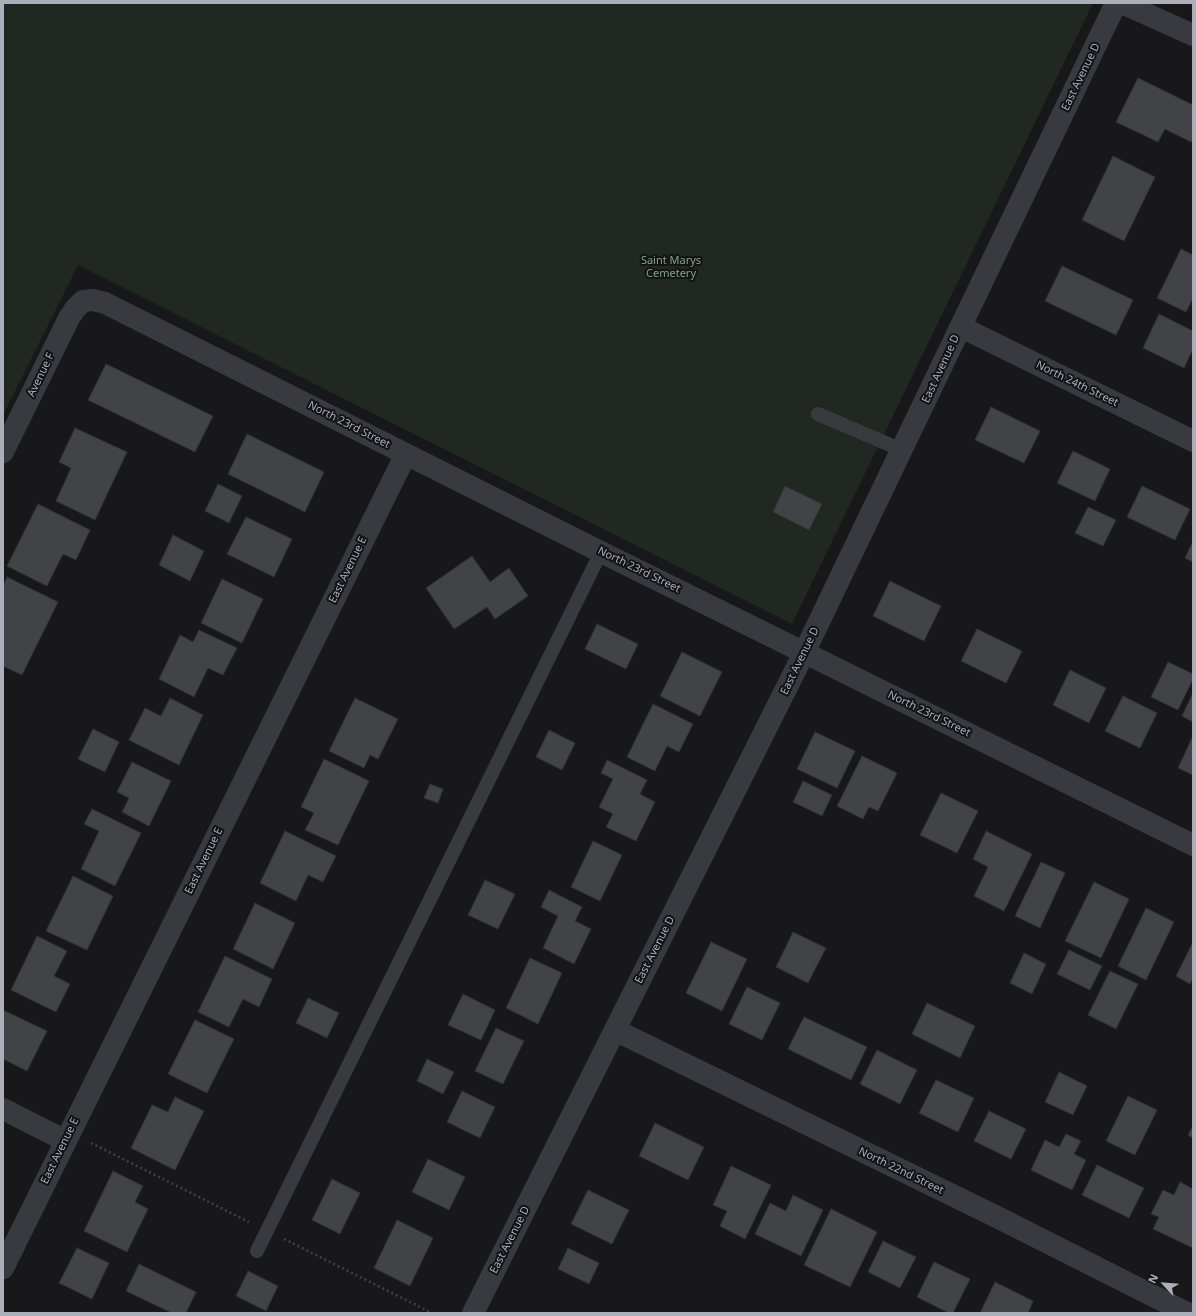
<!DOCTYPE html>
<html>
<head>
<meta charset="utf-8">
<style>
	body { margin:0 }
	#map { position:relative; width:1196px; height:1316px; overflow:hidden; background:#18181a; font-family:"Noto Sans",sans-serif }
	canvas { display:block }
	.frame { position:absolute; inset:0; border:4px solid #abafb9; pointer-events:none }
	.north { position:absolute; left:1144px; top:1264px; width:40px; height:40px; -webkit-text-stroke:3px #131315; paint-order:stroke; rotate:296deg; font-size:11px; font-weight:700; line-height:16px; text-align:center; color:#abafb9 }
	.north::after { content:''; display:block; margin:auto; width:14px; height:18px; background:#abafb9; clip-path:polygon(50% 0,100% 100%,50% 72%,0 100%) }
</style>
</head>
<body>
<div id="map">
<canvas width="1196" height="1316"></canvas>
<div class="frame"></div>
<div class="north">N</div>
</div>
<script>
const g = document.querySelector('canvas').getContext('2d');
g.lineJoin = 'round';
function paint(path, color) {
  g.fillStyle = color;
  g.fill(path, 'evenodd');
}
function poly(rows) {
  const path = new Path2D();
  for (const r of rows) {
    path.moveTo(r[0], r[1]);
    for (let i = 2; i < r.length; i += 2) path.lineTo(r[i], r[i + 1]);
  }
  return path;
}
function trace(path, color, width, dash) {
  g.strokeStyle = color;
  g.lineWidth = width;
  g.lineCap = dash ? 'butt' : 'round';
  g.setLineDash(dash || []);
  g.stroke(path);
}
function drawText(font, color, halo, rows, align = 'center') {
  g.font = font + ' "Noto Sans",sans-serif';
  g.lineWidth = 4;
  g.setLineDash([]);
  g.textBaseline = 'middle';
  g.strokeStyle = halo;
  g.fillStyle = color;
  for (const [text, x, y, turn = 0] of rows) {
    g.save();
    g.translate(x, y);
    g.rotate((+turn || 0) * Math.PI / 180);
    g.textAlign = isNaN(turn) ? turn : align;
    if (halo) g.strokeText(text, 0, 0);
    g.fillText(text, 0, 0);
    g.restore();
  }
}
paint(poly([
	[3,3,1093,3,792,624,78,265,3,415]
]), '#202821');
const building = poly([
	[1138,78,1193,105,1193,138,1191,142,1165,129,1158,142,1116,122,1138,78],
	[1113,156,1155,177,1124,241,1082,220,1113,156],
	[1181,249,1193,255,1193,298,1186,312,1157,298,1181,249],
	[1062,266,1133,300,1116,335,1045,301,1062,266],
	[1159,314,1193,331,1193,349,1184,368,1143,348,1159,314],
	[106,364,213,416,195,452,88,400,106,364],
	[991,407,1040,431,1024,463,975,440,991,407],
	[75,428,127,452,95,520,56,501,71,468,59,462,75,428],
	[247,434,324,472,305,512,228,474,247,434],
	[1073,451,1110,469,1095,501,1057,483,1073,451],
	[218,484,242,496,229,523,205,511,218,484],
	[785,486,822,504,809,530,773,512,785,486],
	[1142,486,1190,509,1175,540,1127,517,1142,486],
	[38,504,90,530,76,560,63,554,47,586,7,566,38,504],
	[1088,507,1116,520,1103,546,1075,533,1088,507],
	[246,517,292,539,274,577,227,554,246,517],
	[173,535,204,551,190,581,159,565,173,535],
	[1193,541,1193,562,1185,558,1193,541],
	[472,556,490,582,509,568,528,596,495,619,487,607,454,629,426,588,472,556],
	[7,577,58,602,22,675,3,666,3,586,7,577],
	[222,579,263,599,242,643,201,623,222,579],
	[890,581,941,606,924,641,873,616,890,581],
	[597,624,638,644,626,669,585,649,597,624],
	[977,629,1022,651,1006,683,961,661,977,629],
	[199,630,237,648,223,675,208,668,194,697,159,679,180,635,193,642,199,630],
	[682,652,722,672,700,716,660,696,682,652],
	[1168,662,1193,674,1193,679,1178,710,1151,697,1168,662],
	[1070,670,1106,688,1089,723,1053,705,1070,670],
	[1193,693,1193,722,1182,716,1193,693],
	[1123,696,1157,713,1140,748,1105,731,1123,696],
	[170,698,203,715,179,765,129,740,145,708,161,716,170,698],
	[355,698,398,719,378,759,370,755,364,768,329,751,355,698],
	[653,704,693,724,679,752,667,746,655,771,627,757,653,704],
	[93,729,119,742,105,772,78,759,93,729],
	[549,730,575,743,562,770,536,757,549,730],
	[815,732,855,751,837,788,797,769,815,732],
	[1193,736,1193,775,1178,768,1193,736],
	[862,756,897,773,878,811,869,807,863,819,837,806,862,756],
	[324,759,369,781,338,845,305,830,314,813,301,807,324,759],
	[607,760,647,780,640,794,655,802,636,841,606,827,613,814,599,807,613,779,601,773,607,760],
	[132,762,171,781,149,826,122,812,129,798,117,792,132,762],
	[803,781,832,795,822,816,793,802,803,781],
	[430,784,443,789,438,803,424,798,430,784],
	[941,793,978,811,957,853,920,835,941,793],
	[92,809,141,833,115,886,81,869,99,831,84,824,92,809],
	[285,831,336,856,323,882,308,875,296,901,260,883,285,831],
	[986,831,1032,854,1004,911,974,896,988,867,973,859,986,831],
	[593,841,622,855,600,901,571,887,593,841],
	[1041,862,1065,873,1040,928,1015,916,1041,862],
	[73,876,113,896,87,950,46,931,73,876],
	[485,880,515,894,498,929,468,915,485,880],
	[1094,882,1129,899,1101,958,1065,941,1094,882],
	[549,890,582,907,575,921,591,929,574,964,543,948,558,916,541,907,549,890],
	[255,903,295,923,273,969,233,949,255,903],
	[1146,908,1174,922,1146,980,1118,966,1146,908],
	[793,932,826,948,808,983,776,967,793,932],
	[37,936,67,951,54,976,70,984,56,1012,11,990,37,936],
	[711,942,747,959,722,1011,686,993,711,942],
	[1193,942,1193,977,1190,984,1176,976,1193,942],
	[1069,950,1102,966,1090,990,1057,974,1069,950],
	[1024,953,1046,964,1032,994,1010,983,1024,953],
	[225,956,272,979,259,1007,243,999,229,1027,198,1012,225,956],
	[530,958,562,973,538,1024,506,1008,530,958],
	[1110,971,1138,984,1116,1029,1088,1015,1110,971],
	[747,987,780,1003,762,1040,729,1024,747,987],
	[463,994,495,1010,481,1040,448,1025,463,994],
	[308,998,339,1013,327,1038,296,1023,308,998],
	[927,1003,975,1026,960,1058,912,1034,927,1003],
	[3,1010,47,1031,27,1071,3,1059,3,1010],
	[804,1017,867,1047,851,1080,788,1049,804,1017],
	[195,1020,234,1039,207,1093,168,1074,195,1020],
	[496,1028,524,1041,503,1084,475,1071,496,1028],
	[877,1050,917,1070,900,1104,860,1084,877,1050],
	[427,1059,454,1072,443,1094,417,1081,427,1059],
	[1059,1072,1087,1086,1073,1115,1045,1102,1059,1072],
	[936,1080,974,1098,958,1132,919,1113,936,1080],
	[462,1091,495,1107,480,1138,447,1122,462,1091],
	[1128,1096,1157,1110,1135,1155,1106,1141,1128,1096],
	[175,1097,204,1111,175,1170,131,1148,152,1105,168,1112,175,1097],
	[989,1111,1026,1129,1011,1159,974,1141,989,1111],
	[655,1123,704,1147,688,1180,639,1156,655,1123],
	[1193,1126,1193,1138,1188,1135,1193,1126],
	[1066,1134,1081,1141,1074,1154,1086,1160,1072,1190,1031,1170,1045,1140,1059,1147,1066,1134],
	[428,1159,465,1177,449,1210,412,1192,428,1159],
	[1097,1165,1144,1188,1129,1218,1082,1195,1097,1165],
	[731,1166,771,1185,745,1239,720,1226,727,1211,713,1205,731,1166],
	[113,1171,143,1186,135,1202,148,1209,127,1252,84,1231,113,1171],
	[332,1179,360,1193,340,1234,312,1220,332,1179],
	[1180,1182,1193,1189,1193,1248,1153,1229,1159,1217,1151,1214,1163,1190,1174,1195,1180,1182],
	[588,1190,629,1210,612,1244,571,1224,588,1190],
	[793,1195,823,1210,801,1256,755,1234,770,1203,786,1211,793,1195],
	[831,1209,877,1232,850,1287,804,1265,831,1209],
	[397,1220,433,1238,410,1286,374,1268,397,1220],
	[883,1241,916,1257,900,1288,868,1272,883,1241],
	[77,1248,109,1263,92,1299,59,1283,77,1248],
	[568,1248,599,1263,589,1284,558,1269,568,1248],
	[934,1262,970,1279,953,1313,949,1313,917,1297,934,1262],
	[139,1264,196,1292,186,1313,172,1313,126,1291,139,1264],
	[248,1271,278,1286,266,1311,236,1296,248,1271],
	[995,1282,1033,1301,1028,1313,980,1313,995,1282]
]);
paint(building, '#424347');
trace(building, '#323236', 1);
trace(poly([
	[91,1143,249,1222],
	[284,1239,432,1313]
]), '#3f4146', 2.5, [2, 3]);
trace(poly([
	[818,414,902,450],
	[257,1251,601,552]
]), '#393a3f', 14);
trace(poly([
	[1122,3,1193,35],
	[961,327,1193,441],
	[3,452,69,318,75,309,83,301,93,300,105,303,601,552,1193,845],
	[615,1030,999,1218,1187,1313],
	[3,1109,66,1141],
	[3,1268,406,454],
	[473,1313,804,653,1116,3]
]), '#393a3f', 22);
drawText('11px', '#abafb9', '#131315', [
	["East Avenue D",1081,77,-64],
	["East Avenue D",941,369,-65],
	["Avenue F",41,375,-64],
	["North 24th Street",1077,384,26],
	["North 23rd Street",349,425,27],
	["East Avenue E",348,570,-64],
	["North 23rd Street",639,570,26],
	["East Avenue D",800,661,-64],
	["North 23rd Street",929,714,26],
	["East Avenue E",204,861,-64],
	["East Avenue D",655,950,-63],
	["East Avenue E",60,1151,-64],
	["North 22nd Street",901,1171,26],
	["East Avenue D",510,1240,-63]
]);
drawText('11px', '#83a485', '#131315', [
	["Saint Marys",671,261],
	["Cemetery",671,274]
]);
</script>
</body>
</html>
